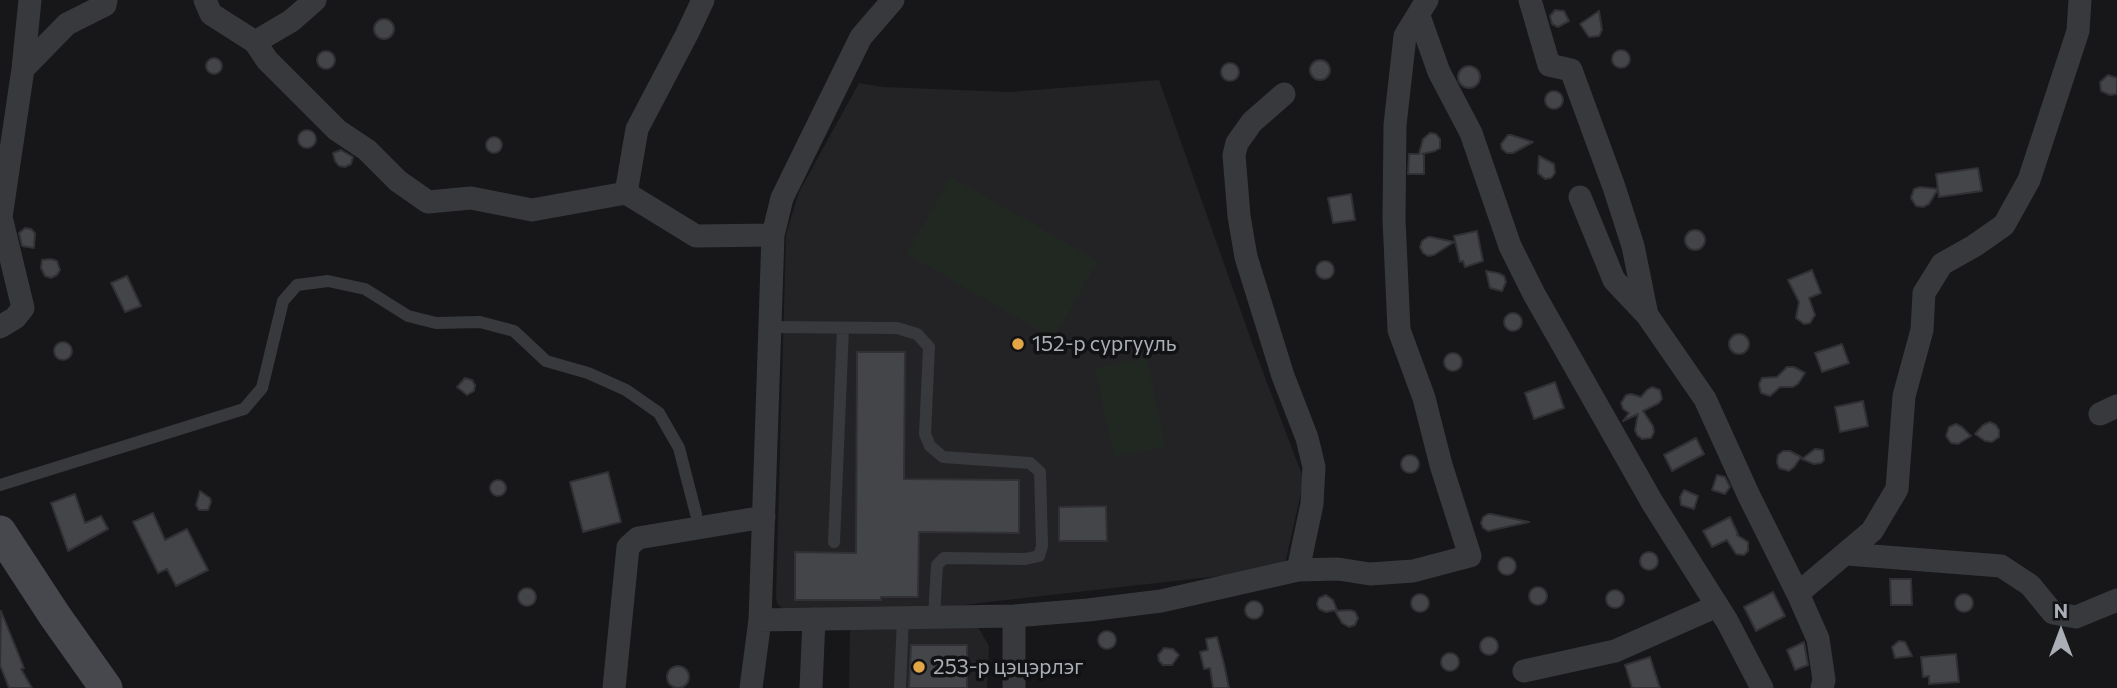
<!DOCTYPE html>
<html>
<head>
<meta charset="utf-8">
<style>
	body { margin:0 }
	#map { position:relative; width:2117px; height:688px; overflow:hidden; background:#171719; font-family:Commissioner,sans-serif }
	canvas { display:block }
	.north { position:absolute; left:2026px; top:597px; width:70px; height:70px; -webkit-text-stroke:5px #121214; paint-order:stroke; rotate:0deg; font-size:19px; font-weight:700; line-height:28px; text-align:center; color:#aaafb7 }
	.north::after { content:''; display:block; margin:auto; width:24px; height:32px; background:#aaafb7; clip-path:polygon(50% 0,100% 100%,50% 72%,0 100%) }
</style>
</head>
<body>
<div id="map">
<canvas width="2117" height="688"></canvas>
<div class="north">N</div>
</div>
<script>
const g = document.querySelector('canvas').getContext('2d');
g.lineJoin = 'round';
function paint(path, color) {
  g.fillStyle = color;
  g.fill(path, 'evenodd');
}
function poly(rows) {
  const path = new Path2D();
  for (const r of rows) {
    if (r.length === 3) {
      path.moveTo(r[0] + r[2], r[1]);
      path.arc(r[0], r[1], r[2], 0, 2 * Math.PI);
      continue;
    }
    path.moveTo(r[0], r[1]);
    for (let i = 2; i < r.length; i += 2) path.lineTo(r[i], r[i + 1]);
  }
  return path;
}
function trace(path, color, width, dash) {
  g.strokeStyle = color;
  g.lineWidth = width;
  g.lineCap = dash ? 'butt' : 'round';
  g.setLineDash(dash || []);
  g.stroke(path);
}
function drawText(font, color, halo, rows, align = 'center') {
  g.font = font + ' Commissioner,sans-serif';
  g.lineWidth = 7;
  g.setLineDash([]);
  g.textBaseline = 'middle';
  g.strokeStyle = halo;
  g.fillStyle = color;
  for (const [text, x, y, turn = 0] of rows) {
    g.save();
    g.translate(x, y);
    g.rotate((+turn || 0) * Math.PI / 180);
    g.textAlign = isNaN(turn) ? turn : align;
    if (halo) g.strokeText(text, 0, 0);
    g.fillText(text, 0, 0);
    g.restore();
  }
}
paint(poly([
	[1159,80,1255,351,1304,480,1285,563,1254,572,927,609,784,611,777,603,776,596,786,234,799,192,859,83,883,87,1010,92],
	[978,627,989,646,987,688,849,688,850,630]
]), '#232326');
paint(poly([
	[951,177,1098,261,1053,338,907,254],
	[1147,358,1165,447,1114,457,1095,368]
]), '#212822');
const building = poly([
	[1555,10,1564,11,1569,21,1558,27,1552,24,1550,16,1555,10],
	[1599,11,1602,30,1599,36,1589,37,1580,24,1599,11],
	[384,29,10],
	[1621,59,9],
	[326,60,9],
	[214,66,8],
	[1320,70,10],
	[1230,72,9],
	[1469,77,11],
	[2108,75,2117,78,2117,94,2110,95,2101,91,2100,82,2108,75],
	[1554,100,9],
	[307,139,9],
	[1430,133,1436,134,1440,139,1440,148,1435,151,1422,154,1424,154,1424,174,1408,174,1409,154,1419,154,1423,139,1430,133],
	[1508,135,1511,135,1533,142,1513,153,1507,153,1502,149,1501,144,1508,135],
	[494,145,8],
	[341,150,353,157,351,164,345,167,339,166,335,161,333,153,341,150],
	[1539,156,1554,164,1555,173,1551,178,1545,179,1538,173,1539,156],
	[1978,168,1982,191,1939,197,1936,174,1978,168],
	[1920,187,1938,189,1929,204,1923,207,1916,206,1911,198,1914,189,1920,187],
	[1351,194,1355,220,1333,223,1328,198,1351,194],
	[25,228,31,229,35,233,34,248,22,246,19,233,25,228],
	[1695,240,10],
	[1477,231,1483,261,1465,267,1463,261,1460,262,1454,236,1477,231],
	[1428,237,1431,237,1454,242,1434,255,1428,256,1423,253,1420,247,1422,241,1428,237],
	[51,259,57,261,60,270,57,275,51,278,45,276,41,268,42,260,51,259],
	[1325,270,9],
	[1812,270,1821,293,1809,298,1815,315,1810,323,1804,324,1796,318,1799,302,1788,280,1812,270],
	[1486,271,1498,273,1504,276,1506,282,1502,291,1490,288,1486,271],
	[127,276,141,306,125,312,111,283,127,276],
	[1513,322,9],
	[1739,344,10],
	[63,351,9],
	[1842,344,1849,363,1822,372,1815,353,1842,344],
	[857,352,905,352,904,479,1019,480,1019,533,919,532,918,597,881,597,881,600,795,600,795,552,856,553,857,352],
	[1453,362,9],
	[1787,367,1794,367,1805,373,1798,384,1793,387,1780,387,1770,396,1761,393,1759,384,1762,378,1777,377,1787,367],
	[465,378,472,380,475,385,474,391,467,395,457,387,465,378],
	[1555,382,1564,408,1534,419,1525,393,1555,382],
	[1652,387,1660,390,1662,399,1659,403,1643,411,1653,426,1654,432,1651,438,1642,439,1637,435,1635,430,1638,414,1623,421,1629,413,1623,409,1621,403,1626,395,1631,394,1641,397,1647,390,1652,387],
	[1863,401,1868,426,1840,432,1835,407,1863,401],
	[1990,422,1996,425,1999,430,1999,437,1992,442,1985,441,1975,434,1983,425,1990,422],
	[1956,424,1962,427,1971,436,1958,444,1951,443,1946,436,1949,427,1956,424],
	[1696,438,1704,454,1672,471,1664,455,1696,438],
	[1815,449,1823,450,1824,460,1821,463,1814,464,1802,459,1815,449],
	[1783,451,1790,451,1801,457,1794,467,1789,471,1779,468,1777,462,1778,455,1783,451],
	[1410,464,9],
	[608,472,621,522,583,532,570,482,608,472],
	[1717,475,1725,477,1730,487,1725,494,1712,490,1717,475],
	[498,488,8],
	[1684,490,1698,496,1694,509,1681,505,1680,497,1684,490],
	[200,491,210,498,211,502,208,510,199,510,196,505,200,491],
	[75,494,85,523,101,516,108,529,68,551,51,503,75,494],
	[1106,506,1107,541,1059,541,1059,507,1106,506],
	[153,513,165,540,187,529,208,570,176,586,167,569,158,573,133,522,153,513],
	[1488,514,1491,514,1529,522,1488,531,1483,528,1481,523,1483,517,1488,514],
	[1730,517,1738,534,1737,535,1748,542,1748,551,1744,555,1736,554,1727,540,1712,547,1703,531,1730,517],
	[1649,561,9],
	[1507,566,9],
	[1890,579,1911,579,1912,605,1891,605,1890,579],
	[1538,596,9],
	[527,597,9],
	[1615,599,9],
	[1773,592,1785,616,1756,631,1744,607,1773,592],
	[1964,603,9],
	[1420,603,9],
	[1326,595,1333,600,1337,610,1326,612,1319,609,1317,604,1319,598,1326,595],
	[1254,610,9],
	[1350,610,1355,612,1358,618,1355,625,1349,627,1342,623,1335,611,1350,610],
	[1,611,24,668,21,669,32,688,9,688,0,665,1,611],
	[1107,640,9],
	[1217,637,1224,664,1229,688,1213,688,1210,668,1204,669,1200,652,1208,650,1206,639,1217,637],
	[1489,646,9],
	[1899,641,1905,642,1912,656,1895,658,1892,647,1899,641],
	[1804,642,1808,665,1795,670,1787,650,1804,642],
	[911,645,967,645,967,688,909,688,911,645],
	[1164,648,1173,649,1179,655,1172,665,1163,665,1159,661,1158,655,1164,648],
	[1450,662,9],
	[1956,654,1959,682,1929,684,1929,676,1923,677,1921,657,1956,654],
	[1650,657,1660,688,1632,688,1625,665,1650,657],
	[678,677,11]
]);
paint(building, '#444549');
trace(building, '#313135', 2);
trace(poly([
	[769,327,897,328,917,334,929,347,925,434,930,446,943,457,1030,463,1040,472,1042,546,1039,556,1025,559,944,558,937,565,934,617],
	[0,485,244,409,262,388,283,301,297,285,328,281,365,289,408,316,436,323,480,322,514,331,546,361,588,373,626,390,659,413,679,448,696,514],
	[834,542,843,328],
	[900,688,903,618]
]), '#38393d', 12);
trace(poly([
	[30,0,23,69,67,24,105,5,106,0],
	[205,0,211,14,255,42],
	[315,0,291,21,255,42,267,60,337,130,367,150,398,181,428,202,471,198,532,210,626,193,696,236,773,235],
	[1530,0,1549,65,1571,70,1614,187,1633,246,1647,315],
	[1419,16,1439,72,1471,133,1510,246,1534,294,1652,502,1727,621,1762,688],
	[626,193,637,129,687,34,703,0],
	[1580,197,1614,280,1647,315,1705,399,1749,496,1799,596],
	[0,327,15,318,23,308,1,217,23,69],
	[2100,414,2117,406],
	[1847,554,2001,566,2030,585,2053,613,2076,617,2117,600],
	[1298,570,1338,569,1370,574,1413,571,1470,556,1441,465,1424,398,1399,330,1394,219,1395,125,1405,36,1427,0],
	[1014,616,1014,688],
	[760,620,1014,616,1088,610,1161,601,1298,570,1312,504,1314,467,1307,438,1283,376,1246,257,1239,216,1234,155,1237,143,1252,122,1284,94],
	[1524,671,1615,651,1717,606],
	[614,688,628,547,638,538,764,517],
	[751,688,760,620,773,235,782,198,861,37,893,0],
	[811,688,814,619],
	[1822,688,1824,680,1818,639,1799,596,1802,590,1872,531,1897,489,1904,396,1922,330,1924,293,1942,264,1974,246,2004,225,2029,180,2078,31,2080,0]
]), '#38393d', 23);
trace(poly([
	[0,532,55,616,106,688]
]), '#47484d', 33);
for (const [x, y, r, color] of [
	[1018,344,7,"#e1a746"],
	[919,667,7,"#e1a746"]
]) {
  const dot = new Path2D();
  dot.arc(x, y, r, 0, 2 * Math.PI);
  g.fillStyle = color;
  g.fill(dot);
  trace(dot, '#121214', 2.5);
}
drawText('21px', '#aaafb7', '#121214', [
	["152-р сургууль",1032,344],
	["253-р цэцэрлэг",933,667]
], 'left');
</script>
</body>
</html>
